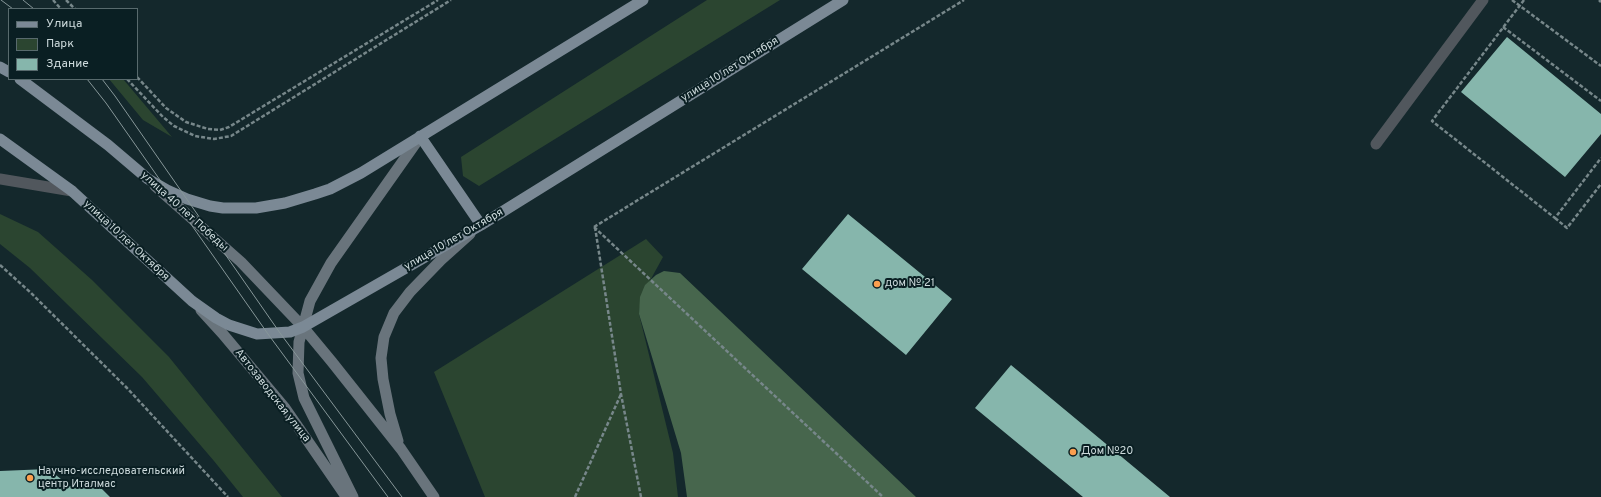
<!DOCTYPE html>
<html>
<head>
<meta charset="utf-8">
<style>
	body { margin:0 }
	#map { position:relative; width:1601px; height:497px; overflow:hidden; background:#14282c; font-family:Overpass,sans-serif }
	canvas { display:block }
	.legend { position:absolute; left:8px; top:8px; width:130px; height:72px; box-sizing:border-box; background:#0a1f23; border:1px solid #586a6d; margin:0; padding:5px 7px; list-style:none; font-size:12px; color:#cddadc }
	.legend li { display:flex; align-items:center; gap:8px; height:20px }
	.legend b { width:20px; border:1px solid #586a6d }
</style>
</head>
<body>
<div id="map">
<canvas width="1601" height="497"></canvas>
<ul class="legend">
<li><b style="height:5px;background:#7b8995"></b>Улица</li>
<li><b style="height:11px;background:#2b4530"></b>Парк</li>
<li><b style="height:11px;background:#86b6ac"></b>Здание</li>
</ul>
</div>
<script>
const g = document.querySelector('canvas').getContext('2d');
g.lineJoin = 'round';
function paint(path, color) {
  g.fillStyle = color;
  g.fill(path, 'evenodd');
}
function poly(rows) {
  const path = new Path2D();
  for (const r of rows) {
    path.moveTo(r[0], r[1]);
    for (let i = 2; i < r.length; i += 2) path.lineTo(r[i], r[i + 1]);
  }
  return path;
}
function trace(path, color, width, dash) {
  g.strokeStyle = color;
  g.lineWidth = width;
  g.lineCap = dash ? 'butt' : 'round';
  g.setLineDash(dash || []);
  g.stroke(path);
}
function drawText(font, color, halo, rows, align = 'center') {
  g.font = font + ' Overpass,sans-serif';
  g.lineWidth = 4;
  g.setLineDash([]);
  g.textBaseline = 'middle';
  g.strokeStyle = halo;
  g.fillStyle = color;
  for (const [text, x, y, turn = 0] of rows) {
    g.save();
    g.translate(x, y);
    g.rotate((+turn || 0) * Math.PI / 180);
    g.textAlign = isNaN(turn) ? turn : align;
    if (halo) g.strokeText(text, 0, 0);
    g.fillText(text, 0, 0);
    g.restore();
  }
}
paint(poly([
	[707,0,780,0,479,186,463,176,461,157],
	[109,79,123,79,172,137,143,120],
	[0,214,38,232,92,280,169,357,282,497,243,497,214,461,142,377,30,268,0,244],
	[646,239,663,257,641,297,639,314,673,453,678,497,485,497,434,372]
]), '#2b4530');
paint(poly([
	[664,271,680,273,916,497,687,497,681,453,639,314,640,297,645,285,656,275]
]), '#47664d');
paint(poly([
	[1507,37,1601,114,1601,134,1565,177,1461,92],
	[848,214,952,299,906,355,802,269],
	[1011,365,1170,497,1083,497,975,408],
	[48,469,70,486,97,484,110,497,0,497,0,471]
]), '#86b6ac');
trace(poly([
	[53,0,61,9],
	[66,0,75,9],
	[1512,0,1601,66],
	[1524,0,1432,121,1555,218,1601,158],
	[1599,0,1601,2],
	[1503,27,1601,101],
	[137,77,166,108,186,122,208,129,220,130,229,127,438,0],
	[127,79,163,117,174,126,195,136,214,139,231,136,451,0],
	[1555,218,1567,228,1601,184],
	[594,227,964,0],
	[594,227,883,497],
	[595,227,621,394,641,497],
	[0,265,30,292,127,388,228,497],
	[575,497,621,394]
]), '#77878a', 2.5, [4, 2]);
trace(poly([
	[1376,144,1483,0]
]), '#51575d', 11);
trace(poly([
	[0,179,72,191]
]), '#51575d', 11);
trace(poly([
	[155,186,241,262,303,327,332,362,401,449,434,497],
	[201,310,222,333,285,408,345,495],
	[398,441,390,414,383,379,381,358,384,337,394,313,410,292,441,260,470,234],
	[353,497,304,398,298,373,299,342,310,301,331,263,420,137]
]), '#69747c', 11);
trace(poly([
	[0,67,9,72],
	[20,79,108,145,148,179,167,190,187,199,210,206,223,208,256,208,285,203,315,194,330,189,361,173,643,0],
	[420,136,481,225],
	[0,139,72,191,192,301,216,318,229,325,257,334,290,332,303,327,481,225,843,0]
]), '#7b8995', 11);
trace(poly([
	[1,0,13,9],
	[23,0,34,9],
	[87,79,106,103,268,334,388,497],
	[102,79,115,96,280,333,402,497]
]), '#879799', 1);
for (const [x, y, r, color] of [
	[877,284,4,"#fa9f4f"],
	[1073,452,4,"#fa9f4f"],
	[30,478,4,"#fa9f4f"]
]) {
  const dot = new Path2D();
  dot.arc(x, y, r, 0, 2 * Math.PI);
  g.fillStyle = color;
  g.fill(dot);
  trace(dot, '#0a1f23', 1.5);
}
drawText('11px', '#cddadc', '#0a1f23', [
	["улица 10 лет Октября",730,70,-32],
	["улица 40 лет Победы",184,212,42],
	["улица 10 лет Октября",454,240,-30],
	["улица 10 лет Октября",126,241,43],
	["Автозаводская улица",272,396,52]
]);
drawText('11px', '#cddadc', '#0a1f23', [
	["дом № 21",885,284],
	["Дом №20",1081,452],
	["Научно-исследовательский",38,472],
	["центр Италмас",38,485]
], 'left');
</script>
</body>
</html>
